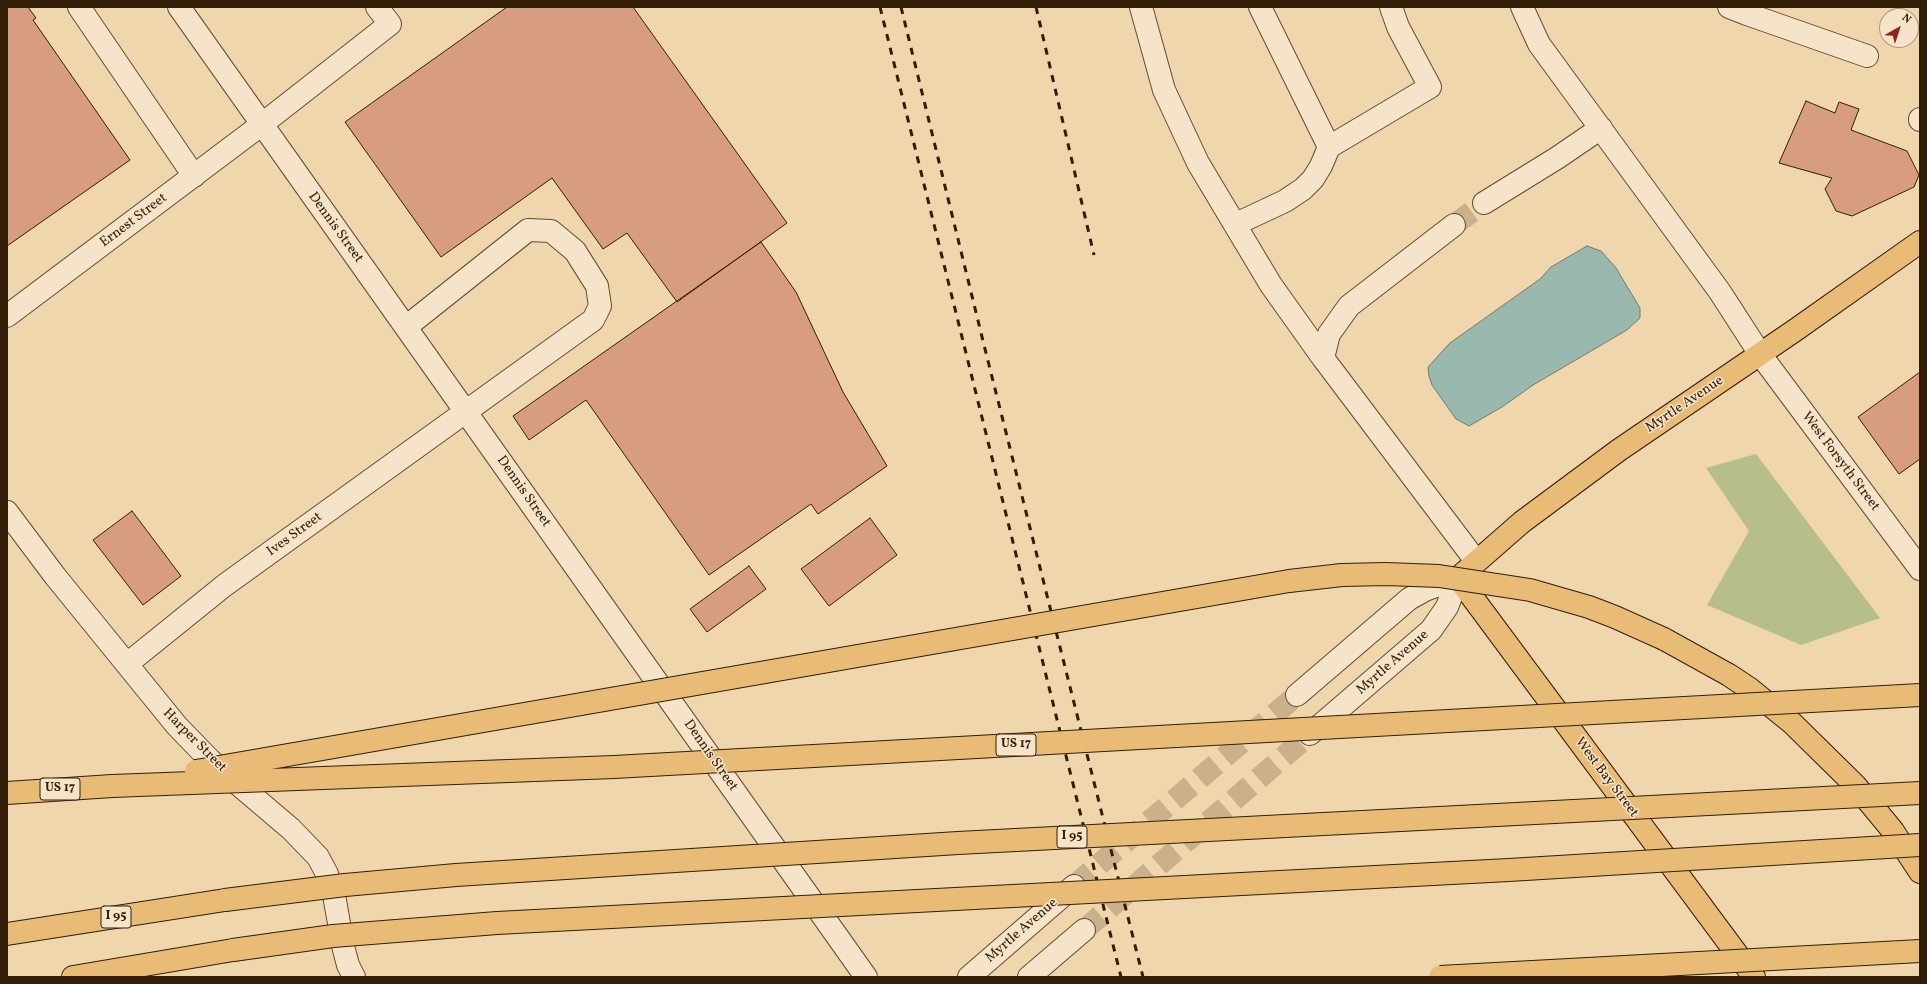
<!DOCTYPE html>
<html>
<head>
<meta charset="utf-8">
<style>
	body { margin:0 }
	#map { position:relative; width:1927px; height:984px; overflow:hidden; background:#f0d6ac; font-family:Vollkorn,serif }
	canvas { display:block }
	.frame { position:absolute; inset:0; border:8px solid #321e06; pointer-events:none }
	.north { position:absolute; left:1879px; top:8px; width:40px; height:40px; box-sizing:border-box; background:#f5e4c9; border:1px solid #a7957b; border-radius:50%; rotate:39deg; font-size:11px; font-weight:700; line-height:16px; text-align:center; color:#321e06 }
	.north::after { content:''; display:block; margin:auto; width:14px; height:18px; background:#8f2418; clip-path:polygon(50% 0,100% 100%,50% 72%,0 100%) }
</style>
</head>
<body>
<div id="map">
<canvas width="1927" height="984"></canvas>
<div class="frame"></div>
<div class="north">N</div>
</div>
<script>
const g = document.querySelector('canvas').getContext('2d');
g.lineJoin = 'round';
function paint(path, color) {
  g.fillStyle = color;
  g.fill(path, 'evenodd');
}
function poly(rows) {
  const path = new Path2D();
  for (const r of rows) {
    path.moveTo(r[0], r[1]);
    for (let i = 2; i < r.length; i += 2) path.lineTo(r[i], r[i + 1]);
  }
  return path;
}
function trace(path, color, width, dash) {
  g.strokeStyle = color;
  g.lineWidth = width;
  g.lineCap = dash ? 'butt' : 'round';
  g.setLineDash(dash || []);
  g.stroke(path);
}
function drawText(font, color, halo, rows, align = 'center') {
  g.font = font + ' Vollkorn,serif';
  g.lineWidth = 3;
  g.setLineDash([]);
  g.textBaseline = 'middle';
  g.strokeStyle = halo;
  g.fillStyle = color;
  for (const [text, x, y, turn = 0] of rows) {
    g.save();
    g.translate(x, y);
    g.rotate((+turn || 0) * Math.PI / 180);
    g.textAlign = isNaN(turn) ? turn : align;
    if (halo) g.strokeText(text, 0, 0);
    g.fillText(text, 0, 0);
    g.restore();
  }
}
paint(poly([
	[1756,454,1880,618,1801,645,1707,605,1749,531,1706,468]
]), '#b6be8c');
const water = poly([
	[1587,246,1601,251,1616,268,1640,308,1640,318,1627,330,1533,385,1502,407,1469,426,1456,419,1432,385,1429,376,1428,367,1450,343,1540,279,1551,267,1587,246]
]);
paint(water, '#9ab9ae');
trace(water, '#707b6b', 1);
const building = poly([
	[7,7,28,7,36,18,33,20,130,160,7,246,7,7],
	[507,7,633,7,787,223,677,302,627,233,603,249,552,178,441,257,345,122,507,7],
	[1806,101,1835,113,1839,102,1859,109,1851,130,1907,151,1919,175,1914,187,1852,216,1836,211,1825,189,1832,178,1779,163,1806,101],
	[761,242,796,292,843,392,887,466,818,514,811,504,709,575,586,400,529,440,513,416,761,242],
	[1920,372,1920,459,1899,474,1858,417,1920,372],
	[132,511,181,576,143,605,93,540,132,511],
	[870,518,897,555,829,606,801,569,870,518],
	[749,566,766,589,707,632,690,609,749,566]
]);
paint(building, '#d89d80');
trace(building, '#321e06', 1);
trace(poly([
	[1454,225,1484,203],
	[1074,886,1297,695],
	[1084,930,1310,734]
]), '#cab18b', 22, [22, 11]);
const minor = poly([
	[79,7,194,176],
	[179,7,866,977],
	[1141,7,1164,90,1198,163,1271,285,1323,358,1476,561],
	[1260,7,1329,147,1430,87,1398,27,1391,7],
	[1522,7,1539,44,1720,292,1760,354,1920,569],
	[1729,7,1747,14],
	[1749,7,1747,14,1867,56],
	[1920,119,1920,120],
	[1484,203,1557,158,1601,128],
	[1236,224,1285,201,1303,189,1313,179,1321,166,1329,147],
	[7,316,261,125,390,24,377,7],
	[1323,358,1329,334,1349,306,1454,225],
	[7,512,55,576,177,726,211,761,291,829,318,857,327,874,334,895,343,946,348,965,354,977],
	[127,664,225,585,593,320,600,306,597,286,575,251,551,231,528,230,406,327],
	[1297,695,1409,599,1425,590,1458,578],
	[1310,734,1431,630,1447,607,1458,578],
	[969,977,1074,886],
	[1029,977,1084,930]
]);
const major = poly([
	[1754,977,1458,578,1522,522,1619,450,1794,331,1920,242]
]);
const highway = poly([
	[1664,639,1729,675,1750,689,1792,723,1855,785,1893,831,1920,872],
	[7,793,112,786],
	[7,934,225,900],
	[73,977,233,950]
]);
trace(minor, '#624c30', 24);
trace(major, '#321e06', 24);
trace(highway, '#321e06', 24);
trace(minor, '#f5e4c9', 22);
trace(major, '#e8bb76', 22);
trace(highway, '#e8bb76', 22);
trace(poly([
	[880,7,1121,977],
	[901,7,984,345,1143,977],
	[1036,7,1094,255]
]), '#321e06', 3, [7, 7]);
const highwayBridge = poly([
	[196,771,1289,581,1342,575,1386,574,1439,576,1530,590,1589,607,1615,617,1664,639],
	[112,786,614,767,1920,695],
	[225,900,345,885,456,875,958,843,1920,793],
	[233,950,333,936,497,923,1509,870,1920,845],
	[1440,977,1920,951]
]);
trace(highwayBridge, '#321e06', 24, []);
trace(highwayBridge, '#e8bb76', 22);
for (const [x, y, w] of [
	[1016,745,40],
	[60,789,40],
	[1072,837,30],
	[116,917,30]
]) {
  const box = new Path2D();
  box.roundRect(x - w / 2, y - 11, w, 22, 3);
  g.fillStyle = '#f5e4c9';
  g.fill(box);
  trace(box, '#321e06', 1);
}
drawText('bold 13px', '#321e06', null, [
	["US 17",1016,745],
	["US 17",60,789],
	["I 95",1072,837],
	["I 95",116,917]
]);
drawText('14px', '#321e06', '#f5e4c9', [
	["Ernest Street",134,221,-37],
	["Dennis Street",335,228,54],
	["Myrtle Avenue",1685,405,-34],
	["West Forsyth Street",1840,462,53],
	["Dennis Street",523,492,55],
	["Ives Street",295,535,-36],
	["Myrtle Avenue",1393,663,-41],
	["Harper Street",194,741,45],
	["Dennis Street",710,756,55],
	["West Bay Street",1606,778,53],
	["Myrtle Avenue",1022,931,-41]
]);
</script>
</body>
</html>
